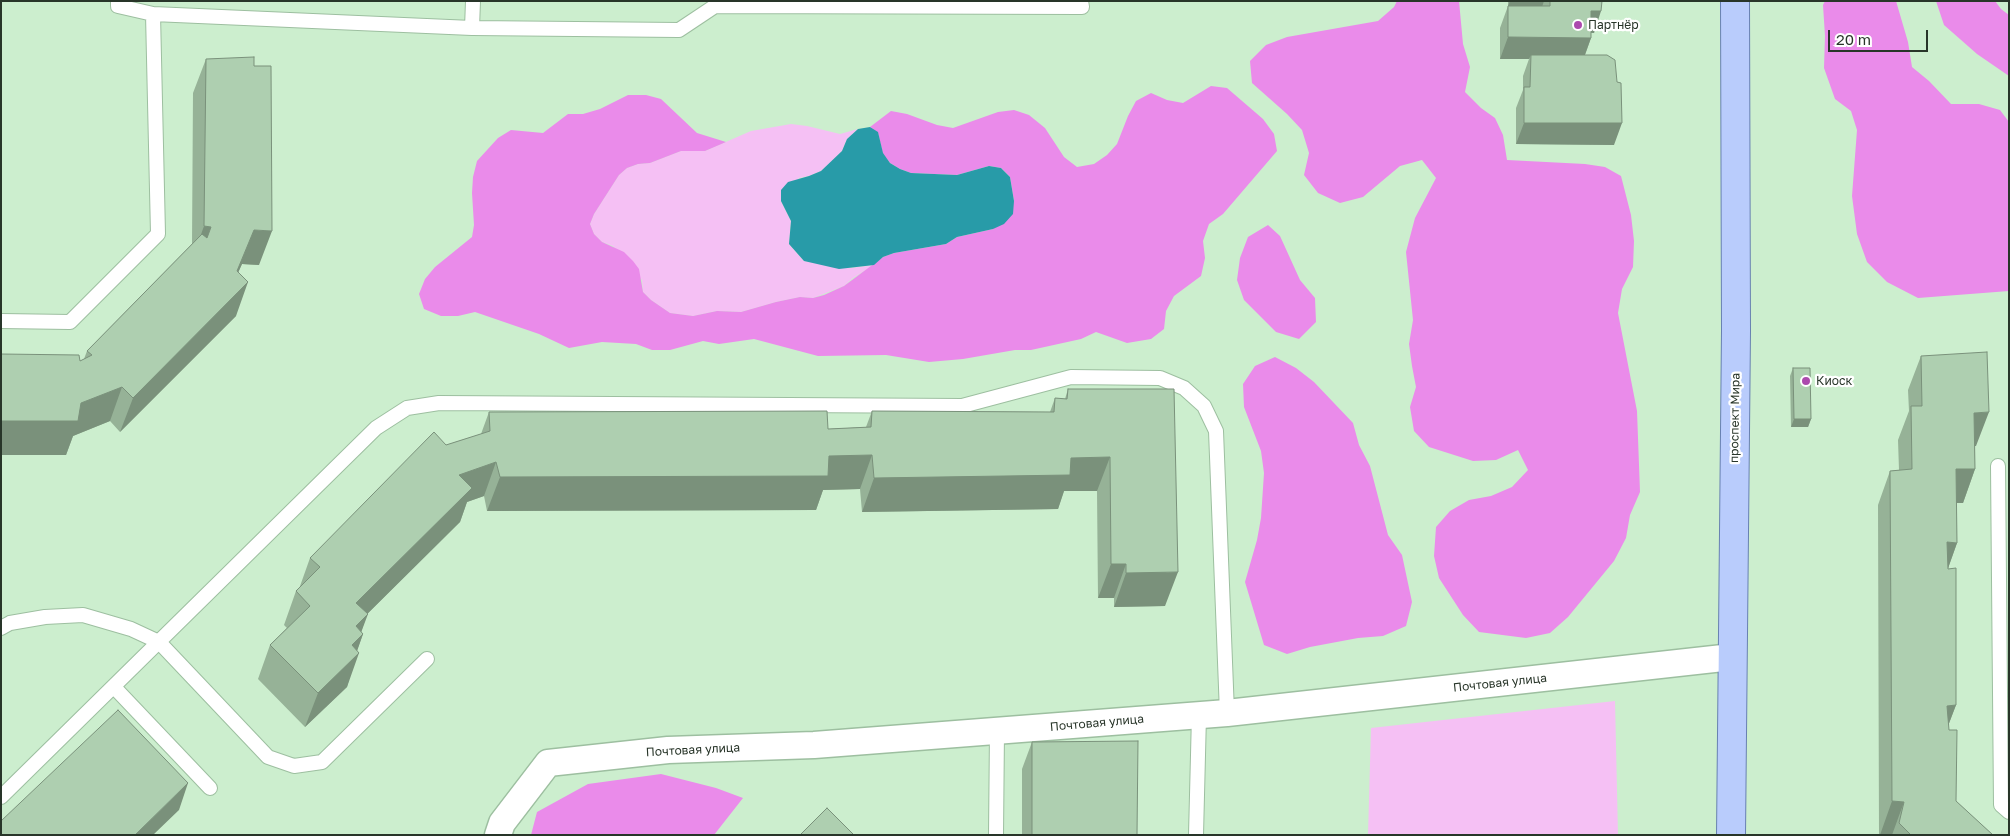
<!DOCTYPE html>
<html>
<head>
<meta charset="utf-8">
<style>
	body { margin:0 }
	#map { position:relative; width:2010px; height:836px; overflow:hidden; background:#cceece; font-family:"Golos Text",sans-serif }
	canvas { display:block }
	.frame { position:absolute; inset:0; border:2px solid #283529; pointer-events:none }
	.scale { position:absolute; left:1828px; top:30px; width:100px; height:22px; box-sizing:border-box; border:2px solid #283529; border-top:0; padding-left:6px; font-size:15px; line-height:18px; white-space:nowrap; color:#283529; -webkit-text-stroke:4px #fff; paint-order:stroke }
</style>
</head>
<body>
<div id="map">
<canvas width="2010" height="836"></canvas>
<div class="frame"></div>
<div class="scale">20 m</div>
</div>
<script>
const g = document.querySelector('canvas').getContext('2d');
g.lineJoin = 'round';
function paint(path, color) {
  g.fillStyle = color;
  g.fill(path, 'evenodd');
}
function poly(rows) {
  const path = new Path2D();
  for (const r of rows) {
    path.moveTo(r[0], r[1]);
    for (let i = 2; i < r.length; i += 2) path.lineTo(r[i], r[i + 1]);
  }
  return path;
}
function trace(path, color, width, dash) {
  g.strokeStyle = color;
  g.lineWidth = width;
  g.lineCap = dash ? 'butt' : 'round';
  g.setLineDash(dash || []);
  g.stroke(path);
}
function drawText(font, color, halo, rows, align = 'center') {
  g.font = font + ' "Golos Text",sans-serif';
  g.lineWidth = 4.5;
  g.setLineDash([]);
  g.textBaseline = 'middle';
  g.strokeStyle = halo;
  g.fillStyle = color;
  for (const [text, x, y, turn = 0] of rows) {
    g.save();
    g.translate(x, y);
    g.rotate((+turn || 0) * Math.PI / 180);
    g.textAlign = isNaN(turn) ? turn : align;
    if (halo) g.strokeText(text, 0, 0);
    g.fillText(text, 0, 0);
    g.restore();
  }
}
paint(poly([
	[791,124,807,126,840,134,858,129,847,139,842,151,832,161,821,171,809,176,799,178,781,201,791,221,789,244,804,261,850,268,874,265,853,278,844,286,813,298,800,297,776,302,741,312,717,311,693,316,670,313,651,300,643,292,642,280,613,246,602,242,594,234,590,224,594,214,619,175,627,168,638,164,650,163,681,151,705,151,751,131],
	[1615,701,1618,835,1368,835,1371,728]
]), '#f5c0f4');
paint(poly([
	[1397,1,1459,1,1463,44,1470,67,1465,92,1481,108,1495,118,1503,135,1507,160,1585,164,1605,167,1621,176,1631,215,1634,241,1633,267,1622,289,1618,313,1637,411,1640,492,1630,515,1626,538,1614,561,1568,617,1550,633,1526,638,1479,632,1463,615,1439,578,1434,556,1436,527,1450,511,1469,500,1491,496,1512,487,1528,470,1518,450,1496,460,1473,461,1429,447,1414,431,1410,407,1416,387,1412,366,1409,344,1413,320,1406,252,1415,218,1436,178,1422,160,1400,166,1363,197,1340,203,1318,193,1304,175,1309,153,1302,130,1287,114,1252,83,1250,61,1266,45,1287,37,1378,21,1394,7],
	[1825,1,1896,1,1908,42,1912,67,1929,81,1951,104,1979,104,2000,110,2009,122,2009,291,1918,298,1887,282,1867,262,1857,234,1852,196,1857,130,1851,111,1835,99,1824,68,1825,36,1823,5],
	[1936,1,1995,1,2001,9,2009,15,2009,76,1977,54,1944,25],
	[1211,86,1227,88,1263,119,1274,134,1277,151,1223,214,1209,224,1203,241,1205,258,1201,276,1174,296,1166,311,1164,329,1151,339,1127,343,1096,332,1081,339,1031,350,1015,350,963,359,929,362,886,355,818,356,754,339,719,344,703,341,670,350,652,350,636,344,602,342,569,348,539,334,475,312,458,316,441,316,424,309,419,294,425,279,435,267,472,237,474,225,472,193,473,177,477,161,498,138,511,130,543,133,568,114,583,114,600,109,628,95,646,95,661,99,697,133,726,142,705,151,681,151,650,163,638,164,627,168,619,175,594,214,590,224,594,234,602,242,624,252,633,261,639,269,643,292,651,300,670,313,693,316,717,311,741,312,776,302,800,297,813,298,824,295,844,286,883,257,894,253,946,244,957,237,993,229,1014,201,1010,177,1001,168,989,166,957,175,911,173,900,169,890,163,883,154,878,133,870,127,891,111,907,114,937,125,953,128,998,112,1014,110,1029,115,1045,128,1064,157,1077,167,1094,164,1107,155,1117,144,1128,116,1136,101,1151,93,1167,100,1183,103],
	[1268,225,1280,236,1300,280,1315,298,1316,322,1299,339,1276,332,1244,300,1237,280,1240,258,1248,237],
	[1275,357,1296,368,1314,382,1353,423,1359,445,1370,466,1388,535,1402,555,1412,602,1406,626,1383,636,1358,638,1310,647,1287,654,1264,645,1245,582,1257,540,1261,518,1264,473,1261,451,1244,407,1243,384,1255,366],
	[661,774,716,788,743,798,714,835,531,835,537,812,588,784]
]), '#ea8bea');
paint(poly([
	[870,127,878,132,883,153,890,163,900,169,911,173,957,175,989,166,1001,168,1010,177,1014,201,1013,214,1004,224,993,229,957,237,946,244,894,253,883,257,874,265,839,269,804,261,789,244,791,221,781,201,781,190,788,182,809,176,821,171,842,151,847,139,858,129]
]), '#289ba8');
const service = poly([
	[118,1,118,6,153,14,472,28],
	[473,1,472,28,679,30,715,6,1082,7,1081,1],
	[1,321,70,322,158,234,153,14],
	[1998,466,2001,805,2009,812],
	[1,628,10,623,45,617,83,615,131,629,159,642,268,757,294,766,322,762,427,659],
	[114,687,210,788],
	[1,797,376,428,407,408,439,403,962,406,1071,377,1160,378,1184,388,1204,406,1216,431,1227,713],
	[996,835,997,731],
	[1196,835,1199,715]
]);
const minor = poly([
	[498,835,502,823,548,763,668,750,814,745,1227,713,1732,657]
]);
const primary = poly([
	[1731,835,1736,331,1735,1]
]);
trace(service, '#9dbfa0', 16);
trace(minor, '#9dbfa0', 29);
trace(primary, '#6881b1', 30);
trace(service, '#fff', 14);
trace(minor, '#fff', 26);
trace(primary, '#b9ccfc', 28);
paint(poly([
	[1508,1,1602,1,1594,33,1591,33,1591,38,1585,55,1614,145,1516,144,1516,108,1523,90,1523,76,1529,59,1500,59,1500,28,1508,6],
	[206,59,254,66,259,265,242,264,238,272,236,316,120,432,110,421,73,436,66,455,1,455,1,354,80,361,84,359,87,351,192,244,193,93],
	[1921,356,1976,446,1975,446,1975,469,1963,503,1956,503,1957,543,1948,568,1956,705,1948,726,1956,801,1993,835,1879,835,1878,505,1890,471,1899,470,1898,440,1909,411,1908,390],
	[1793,368,1811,419,1808,427,1791,427,1790,376],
	[1068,389,1174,389,1165,606,1114,607,1114,598,1098,598,1097,491,1064,491,1058,509,862,512,860,489,823,490,816,510,487,511,484,496,467,502,460,522,367,614,361,632,363,634,357,650,347,687,305,727,258,679,270,645,287,628,284,625,296,591,299,589,310,558,446,445,481,434,489,412,828,429,866,427,872,411,1050,412,1055,398,1065,399],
	[1032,742,1137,835,1022,835,1022,769]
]), '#96b297');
paint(poly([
	[1510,1,1544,1,1542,7,1508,6],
	[1591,11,1601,11,1594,33,1584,32],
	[1508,37,1591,38,1583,60,1531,55,1529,59,1500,59],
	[1524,123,1622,123,1614,145,1516,144],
	[204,226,211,227,199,261,192,260],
	[254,230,272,231,259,265,242,264,224,305,237,271],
	[248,282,236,316,120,432,133,398],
	[122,387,110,421,73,436,66,455,1,455,1,421,81,403],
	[1989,412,1976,446,1962,447,1974,413],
	[1794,419,1811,419,1808,427,1791,427],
	[872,455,860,489,823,490,816,510,487,511,500,477,829,456],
	[1110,457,1097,491,1064,491,1058,509,862,512,874,478,1071,458],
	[496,462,484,496,467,502,460,522,344,637,356,603,459,475],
	[1956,469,1975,469,1963,503,1943,503],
	[1947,542,1957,543,1945,577],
	[1111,564,1126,564,1114,598,1098,598],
	[1178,572,1165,606,1114,607,1126,573],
	[368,614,359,638,363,634,355,657,359,653,347,687,305,727,318,693,356,626],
	[1956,705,1943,739,1947,706],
	[188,783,179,810,153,835,135,835],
	[1892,801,1904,802,1892,835,1880,835]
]), '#7a917b');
const building = poly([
	[1550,1,1602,1,1601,11,1591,11,1591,38,1508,37,1508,6,1550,6,1550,1],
	[1531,55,1607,55,1615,60,1617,82,1621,83,1622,123,1524,123,1524,87,1530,87,1531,55],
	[254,57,254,66,271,66,272,231,254,230,237,271,248,282,133,398,122,387,81,403,78,421,1,421,1,354,79,355,80,361,92,355,87,351,202,234,207,238,211,227,204,226,206,59,254,57],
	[1987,352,1989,412,1974,413,1975,469,1956,469,1957,543,1947,542,1948,569,1956,568,1956,705,1947,706,1949,730,1957,730,1956,801,1993,835,1911,835,1899,823,1904,802,1892,801,1890,471,1912,469,1911,406,1922,406,1921,356,1987,352],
	[1793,368,1810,368,1811,419,1794,419,1793,368],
	[1068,389,1174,389,1178,572,1126,573,1126,564,1111,564,1110,457,1071,458,1070,475,874,478,872,455,829,456,828,476,500,477,496,462,459,475,472,488,356,603,368,614,356,626,363,634,352,645,359,653,318,693,270,645,310,606,296,591,320,567,310,558,434,432,446,445,490,431,489,412,827,411,828,429,871,427,872,411,1054,412,1055,398,1067,399,1068,389],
	[118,710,188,783,135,835,1,835,1,821,118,710],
	[1138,741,1137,835,1032,835,1032,742,1138,741],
	[827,808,853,834,853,835,800,835,827,808]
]);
paint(building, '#aecfb0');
trace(building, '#7a917b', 1);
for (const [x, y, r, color] of [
	[1578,25,5,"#ac49ae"],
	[1806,381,5,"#ac49ae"]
]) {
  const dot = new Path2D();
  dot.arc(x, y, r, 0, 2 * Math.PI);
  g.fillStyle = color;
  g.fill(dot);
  trace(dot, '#fff', 2);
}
drawText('12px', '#283529', '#fff', [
	["Партнёр",1588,25],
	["Киоск",1816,381]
], 'left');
drawText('12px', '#283529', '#fff', [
	["проспект Мира",1735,418,-89],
	["Почтовая улица",1500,683,-6],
	["Почтовая улица",1097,723,-5],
	["Почтовая улица",693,750,-3]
]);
</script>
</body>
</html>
